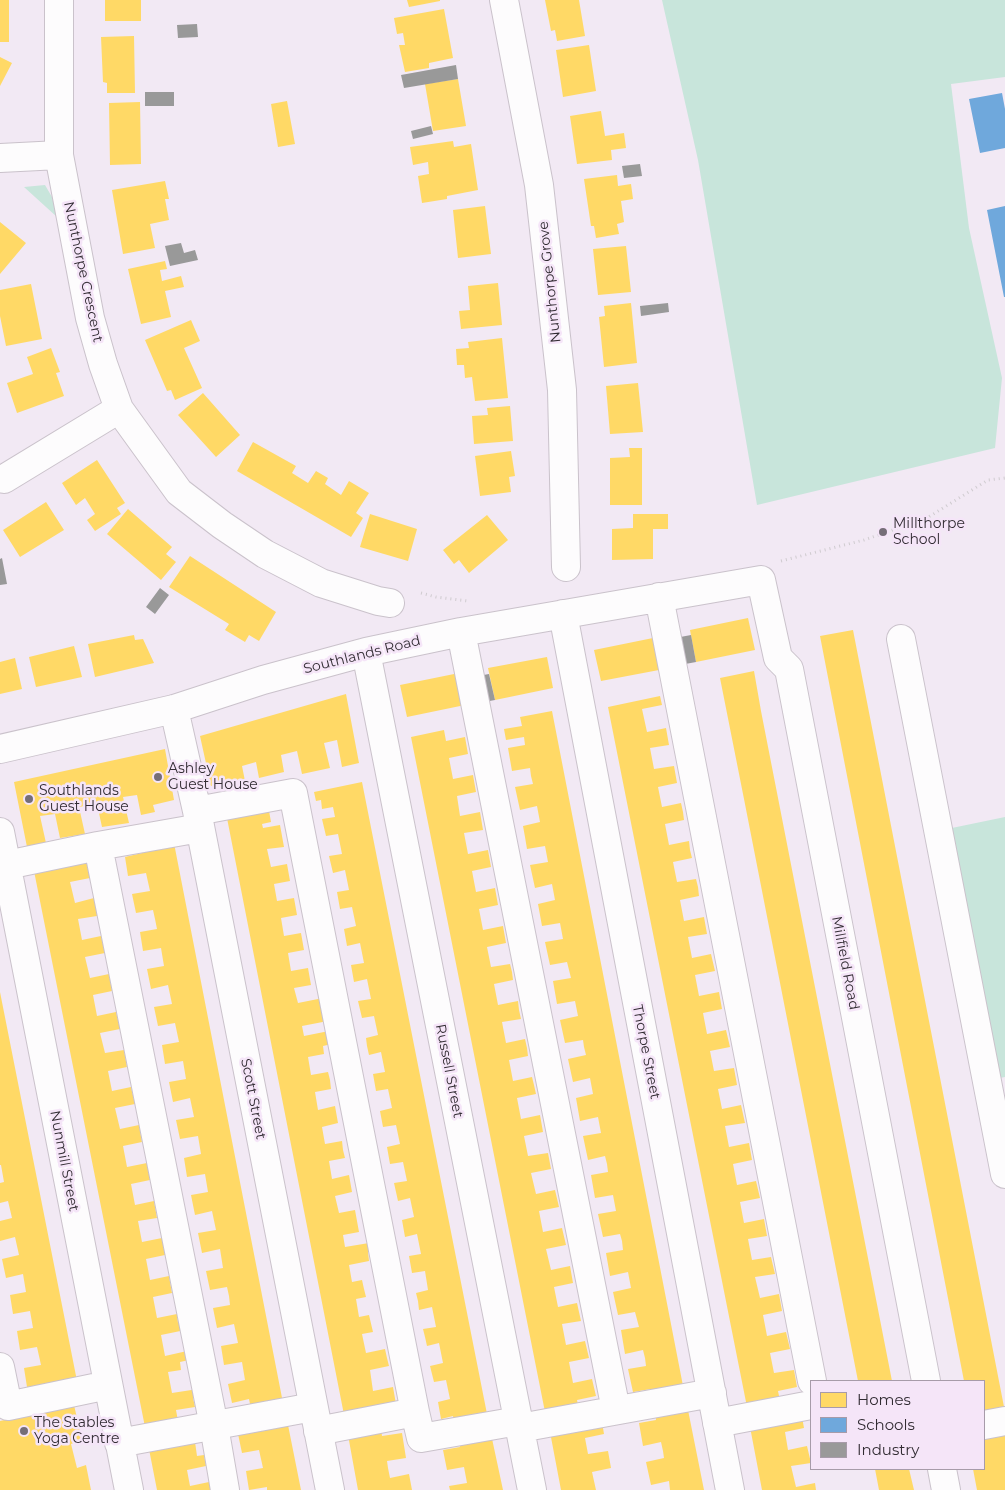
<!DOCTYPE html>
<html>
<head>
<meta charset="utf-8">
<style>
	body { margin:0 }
	#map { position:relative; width:1005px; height:1490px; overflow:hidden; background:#f2e9f4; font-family:Montserrat,sans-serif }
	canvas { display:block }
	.legend { position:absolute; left:810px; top:1380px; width:175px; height:90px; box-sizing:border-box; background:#f5e5f8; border:1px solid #a79ba9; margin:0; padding:6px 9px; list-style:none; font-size:15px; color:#322c33 }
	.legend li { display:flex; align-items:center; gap:10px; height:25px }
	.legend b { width:25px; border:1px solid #a79ba9 }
</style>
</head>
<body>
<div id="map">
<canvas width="1005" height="1490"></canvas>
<ul class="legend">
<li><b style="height:14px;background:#ffd966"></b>Homes</li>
<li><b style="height:14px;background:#6fa8dc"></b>Schools</li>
<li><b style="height:14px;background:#999"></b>Industry</li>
</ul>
</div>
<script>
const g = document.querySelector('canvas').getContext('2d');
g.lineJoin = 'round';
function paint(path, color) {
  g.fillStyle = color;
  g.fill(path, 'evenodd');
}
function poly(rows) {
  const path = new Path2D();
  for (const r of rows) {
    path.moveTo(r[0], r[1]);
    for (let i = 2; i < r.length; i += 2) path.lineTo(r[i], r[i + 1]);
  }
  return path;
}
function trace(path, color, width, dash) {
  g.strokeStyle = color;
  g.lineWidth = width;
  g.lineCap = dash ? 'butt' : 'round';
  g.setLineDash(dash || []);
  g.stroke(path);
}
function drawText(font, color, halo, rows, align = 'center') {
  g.font = font + ' Montserrat,sans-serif';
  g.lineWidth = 5;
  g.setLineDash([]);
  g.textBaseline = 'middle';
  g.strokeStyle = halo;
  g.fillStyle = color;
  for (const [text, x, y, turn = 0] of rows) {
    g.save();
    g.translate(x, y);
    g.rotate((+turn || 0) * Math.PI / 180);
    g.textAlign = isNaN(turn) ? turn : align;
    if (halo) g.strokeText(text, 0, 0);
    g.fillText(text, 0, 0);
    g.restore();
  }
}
paint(poly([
	[662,0,1005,0,1005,77,951,84,969,228,1002,378,995,448,757,505,698,160],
	[45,185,52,197,57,217,24,187],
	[1005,817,1005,1077,994,1079,947,829]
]), '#c8e5db');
paint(poly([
	[0,0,9,0,9,42,0,42],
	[105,0,141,0,141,21,105,21],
	[407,0,440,0,440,1,409,7],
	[545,0,579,0,585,36,557,41,555,30,551,31],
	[444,9,453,58,429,63,429,68,405,72,399,45,405,45,403,33,397,34,394,18],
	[134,36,135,93,107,93,107,83,103,82,101,37],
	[589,45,596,91,563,97,556,50],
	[0,57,12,63,0,86],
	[458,79,466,126,433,131,425,84],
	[287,101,295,144,278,147,271,104],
	[140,102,141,164,110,165,109,103],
	[601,111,605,136,624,133,626,148,611,150,612,160,577,164,570,116],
	[453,141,454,147,471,144,478,190,447,196,447,199,422,203,418,176,429,174,428,162,413,165,410,147],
	[617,175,618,186,631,184,633,199,621,201,624,222,617,224,619,234,596,238,594,226,591,226,584,179],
	[165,181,169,199,165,199,169,220,150,224,155,248,123,254,112,190],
	[485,206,491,254,458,258,453,210],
	[0,222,26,243,0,274],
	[626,246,631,292,598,295,593,249],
	[165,261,167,269,160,270,162,281,181,276,184,287,165,291,171,317,141,324,128,269],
	[498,283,502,325,461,329,459,311,470,310,468,286],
	[31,284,42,339,6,346,0,316,0,290],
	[631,303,637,363,604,367,599,317,605,316,604,306],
	[191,320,200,341,184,348,202,388,175,400,171,390,167,391,145,340],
	[502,338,508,398,475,401,472,377,465,378,464,365,457,365,456,349,469,348,468,342],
	[51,348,60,372,56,373,64,396,17,413,7,383,33,374,27,357],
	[638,383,643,432,610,434,606,386],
	[203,393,240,435,216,457,178,415],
	[510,406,513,441,474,444,472,416,488,415,487,408],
	[253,442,296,466,292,473,308,483,316,471,328,478,325,484,341,495,349,481,369,493,356,513,363,518,351,537,237,471],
	[629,448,642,448,642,505,610,505,610,458,630,457],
	[511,451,515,476,509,477,511,492,480,496,475,456],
	[97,460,125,503,117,508,121,514,95,531,87,520,95,514,85,498,76,505,62,483],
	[46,502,64,530,20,557,3,530],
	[128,509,172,547,166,554,176,562,161,580,107,534],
	[370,514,417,529,408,561,360,547],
	[633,514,668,514,668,529,653,529,653,559,612,560,612,529,633,528],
	[487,515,508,540,469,573,459,560,454,564,443,550],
	[190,556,276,612,259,641,249,635,245,642,225,630,229,624,169,587],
	[748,618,755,650,696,662,690,630],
	[853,630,1005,1412,984,1419,984,1381,964,1381,820,636],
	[134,635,135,640,143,639,154,663,95,677,88,644],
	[653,638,659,670,601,681,594,650],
	[74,646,82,677,36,687,29,657],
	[547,657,553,688,495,700,488,668],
	[15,658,22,689,0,694,0,662],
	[754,671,761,711,892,1381,858,1381,744,799,720,678],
	[459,673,465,705,407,717,400,685],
	[346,694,359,763,342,767,337,740,324,743,330,768,302,774,297,751,281,755,284,772,259,778,256,762,242,766,245,781,211,786,200,736],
	[660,696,662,705,642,709,647,732,666,728,669,745,650,748,654,769,674,766,677,783,658,787,662,807,681,803,683,812,684,820,665,824,669,845,689,841,690,850,692,858,673,862,677,882,696,879,698,887,699,896,680,900,684,921,704,917,707,934,688,937,692,958,711,954,715,971,695,975,699,996,719,992,722,1009,703,1013,707,1034,726,1030,730,1047,710,1051,714,1071,734,1068,737,1085,718,1089,722,1109,741,1105,745,1123,725,1126,729,1147,749,1143,752,1160,733,1164,737,1185,756,1181,760,1198,740,1202,744,1223,764,1219,767,1236,748,1239,752,1260,771,1257,775,1274,755,1277,760,1298,779,1294,782,1311,763,1315,767,1336,786,1332,790,1349,770,1353,774,1373,794,1370,797,1387,778,1391,780,1401,747,1407,608,707],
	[552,711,684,1391,652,1397,651,1389,633,1392,628,1369,646,1366,645,1358,643,1350,625,1354,621,1330,639,1327,635,1312,618,1315,613,1292,631,1288,628,1272,610,1276,606,1253,623,1250,622,1241,620,1234,603,1237,598,1214,616,1211,613,1195,595,1198,591,1175,608,1172,607,1164,605,1156,588,1160,583,1136,601,1133,598,1117,580,1121,576,1098,593,1094,590,1078,573,1082,568,1059,586,1055,584,1047,583,1040,565,1043,560,1020,578,1016,575,1001,557,1004,553,981,571,978,567,962,550,965,545,942,563,939,560,923,542,926,538,904,555,900,552,884,535,888,530,865,548,862,545,846,527,849,525,837,523,826,540,822,537,806,520,810,515,787,533,784,531,776,530,768,512,771,508,748,525,745,524,737,506,740,504,729,522,726,520,717],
	[444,730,446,741,465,737,468,754,449,758,453,779,473,775,476,792,457,796,460,816,480,812,483,830,464,833,468,854,488,850,491,867,472,871,476,892,495,888,498,905,479,909,483,930,503,926,506,943,487,947,491,967,510,964,512,972,513,980,494,984,498,1005,518,1001,519,1010,521,1019,502,1022,506,1043,525,1039,527,1048,528,1056,509,1060,513,1081,532,1077,534,1085,536,1094,517,1098,521,1119,540,1115,543,1132,524,1136,528,1156,548,1153,551,1169,531,1173,536,1194,555,1190,559,1207,539,1211,543,1232,562,1228,566,1245,546,1249,551,1270,570,1266,573,1283,554,1287,558,1307,577,1303,581,1321,562,1324,566,1345,585,1341,589,1358,569,1362,573,1383,592,1379,596,1396,577,1400,579,1410,546,1417,411,737],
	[165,749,174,800,153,805,155,812,141,815,137,795,123,797,129,823,102,827,97,804,79,807,85,834,60,838,55,814,40,816,46,843,27,847,14,782],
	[362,782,488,1419,455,1426,453,1416,441,1419,438,1402,450,1399,446,1380,434,1382,430,1366,443,1363,439,1343,427,1346,425,1337,423,1329,436,1327,432,1307,419,1310,418,1301,416,1293,428,1290,425,1271,412,1273,409,1256,421,1254,417,1234,405,1237,402,1220,414,1217,410,1198,398,1201,394,1183,407,1181,403,1162,390,1164,387,1147,400,1144,396,1125,383,1127,380,1111,392,1108,388,1089,376,1091,373,1074,385,1072,381,1052,369,1055,367,1046,366,1038,378,1035,374,1016,362,1018,358,1001,371,999,367,979,354,982,351,965,364,963,360,943,347,946,344,929,356,926,352,907,340,909,337,892,349,890,345,870,333,873,329,856,342,854,338,834,326,836,322,819,335,817,333,807,322,809,321,800,316,801,314,792],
	[268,805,271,822,262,824,263,828,280,825,284,847,267,849,271,867,287,864,290,881,274,884,277,901,294,898,297,915,281,918,284,936,301,933,304,950,288,953,291,971,308,968,311,985,294,988,298,1003,328,997,333,1020,302,1026,304,1036,329,1031,332,1044,323,1046,324,1054,308,1057,311,1075,328,1072,330,1080,331,1089,315,1092,318,1110,335,1106,338,1123,322,1127,325,1144,342,1141,343,1150,345,1158,329,1161,332,1179,349,1175,352,1192,335,1196,339,1213,355,1210,359,1232,343,1235,345,1247,375,1242,377,1251,368,1252,369,1261,349,1265,352,1282,362,1280,364,1289,366,1297,356,1299,359,1317,369,1315,373,1332,362,1334,366,1353,385,1349,387,1358,389,1366,370,1370,373,1391,393,1387,396,1404,346,1425,226,813],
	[173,838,283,1403,251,1409,249,1399,232,1403,228,1384,245,1380,242,1362,224,1365,221,1346,238,1343,234,1324,217,1328,213,1308,230,1305,229,1296,227,1287,210,1290,206,1271,223,1268,220,1249,202,1253,198,1233,216,1230,212,1211,195,1215,191,1195,208,1192,205,1174,187,1177,184,1158,201,1154,198,1136,180,1139,176,1120,194,1117,190,1098,173,1102,169,1082,186,1079,183,1061,165,1064,162,1045,179,1042,175,1023,158,1026,154,1007,172,1004,168,985,151,989,147,969,164,966,161,948,143,951,140,932,157,929,155,919,153,910,136,913,132,894,150,891,146,873,128,876,125,857,142,853,140,844],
	[32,861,86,861,90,878,70,882,75,903,94,898,96,907,97,916,78,919,82,940,101,936,105,953,85,957,90,978,109,974,112,991,93,995,97,1016,116,1012,120,1029,100,1033,105,1053,124,1050,127,1067,108,1071,112,1091,131,1087,135,1104,115,1108,120,1129,139,1125,142,1142,123,1146,127,1167,147,1163,150,1180,131,1184,135,1205,154,1201,157,1218,138,1221,142,1242,162,1238,165,1255,146,1259,150,1280,169,1276,172,1293,153,1297,157,1318,177,1314,178,1323,188,1321,190,1329,161,1335,165,1356,196,1349,198,1358,180,1362,181,1370,168,1372,172,1393,198,1389,199,1397,193,1398,195,1407,176,1410,178,1421,145,1427],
	[0,992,78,1386,46,1393,44,1384,27,1387,24,1368,41,1365,37,1347,20,1350,17,1331,33,1328,30,1311,13,1314,10,1295,26,1292,23,1274,6,1278,2,1259,19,1255,15,1237,0,1241,0,1221,12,1218,8,1201,0,1203,0,1183,4,1182,1,1165,0,1165],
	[74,1405,82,1440,71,1444,77,1468,86,1465,91,1490,0,1490,0,1421],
	[687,1405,704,1490,670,1490,669,1481,651,1485,646,1462,664,1458,663,1451,661,1442,643,1446,639,1423,656,1420,655,1411],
	[286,1415,301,1490,267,1490,267,1487,249,1490,246,1471,263,1468,259,1450,242,1453,238,1434],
	[802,1417,804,1428,785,1432,788,1450,807,1446,811,1463,791,1466,796,1487,815,1483,816,1490,762,1490,750,1427],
	[602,1422,604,1434,585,1438,588,1454,608,1451,611,1468,592,1472,596,1490,561,1490,550,1432],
	[381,1428,382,1436,402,1433,406,1458,387,1461,388,1468,390,1478,409,1474,412,1490,358,1490,348,1435],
	[1005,1432,1005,1490,977,1490,973,1469,984,1469,984,1436],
	[491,1434,503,1490,450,1490,449,1486,467,1483,464,1467,447,1470,443,1450,460,1447,458,1440],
	[195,1442,197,1456,204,1455,206,1466,187,1470,190,1486,209,1482,211,1490,157,1490,148,1444],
	[875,1469,909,1469,914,1490,879,1490]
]), '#ffd966');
paint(poly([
	[1002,93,1005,109,1005,148,980,153,969,99],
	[1005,206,1005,297,1004,297,987,210]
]), '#6fa8dc');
paint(poly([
	[197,24,198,37,178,38,177,25],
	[456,65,458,79,404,88,401,75],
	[145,92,174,92,174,106,145,106],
	[431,126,433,134,413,139,411,131],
	[640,164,642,176,624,178,622,166],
	[181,243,184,253,195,250,198,260,170,266,165,246],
	[668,303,669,312,641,316,640,306],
	[2,558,7,584,0,585,0,559],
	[160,588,169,595,155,614,146,607],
	[691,635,696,662,680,665,675,638],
	[489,674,495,700,484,702,478,676]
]), '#999');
const minor = poly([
	[59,0,59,155,90,318,103,364,119,409,179,492,222,525,265,554,321,583,378,601,390,603],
	[504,0,539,185,562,390,566,567],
	[0,158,59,155],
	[4,479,119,409],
	[659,597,812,1381],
	[563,614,730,1490],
	[461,632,616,1410],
	[901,639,1005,1174],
	[366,652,532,1490],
	[174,709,197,811,330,1490],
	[0,749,174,709,263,680,366,652,461,632,761,580,778,658,789,669,926,1381],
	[197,811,293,793,415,1412],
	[0,832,129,1490],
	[98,846,214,1426,225,1490],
	[7,865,98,846,200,828],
	[0,1367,8,1406,108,1385],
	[717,1423,811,1405],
	[984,1425,1005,1421],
	[520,1428,712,1393],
	[318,1431,415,1412,421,1438,518,1421],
	[119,1443,313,1407],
	[942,1469,946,1490]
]);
trace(minor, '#cac2cb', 30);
trace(poly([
	[781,561,864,540,927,518,988,480,1005,478],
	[421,593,436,597,468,601]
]), '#cfcbcf', 3, [1, 4]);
trace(minor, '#fdfcfd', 28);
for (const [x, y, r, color] of [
	[883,532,5,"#756e77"],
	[158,777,5,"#756e77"],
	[29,799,5,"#756e77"],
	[24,1431,5,"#756e77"]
]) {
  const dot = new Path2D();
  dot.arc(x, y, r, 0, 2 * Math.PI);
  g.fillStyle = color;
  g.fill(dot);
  trace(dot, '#f5e5f8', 2);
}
drawText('14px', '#322c33', '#f5e5f8', [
	["Nunthorpe Crescent",83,272,78],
	["Nunthorpe Grove",550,282,-96],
	["Southlands Road",362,655,-14],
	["Millfield Road",845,963,79],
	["Thorpe Street",646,1052,79],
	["Russell Street",449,1071,79],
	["Scott Street",253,1099,79],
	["Nunmill Street",64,1161,79]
]);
drawText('14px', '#322c33', '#f5e5f8', [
	["Millthorpe",893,524],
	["School",893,540],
	["Ashley",168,769],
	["Guest House",168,785],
	["Southlands",39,791],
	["Guest House",39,807],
	["The Stables",34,1423],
	["Yoga Centre",34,1439]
], 'left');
</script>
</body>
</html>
